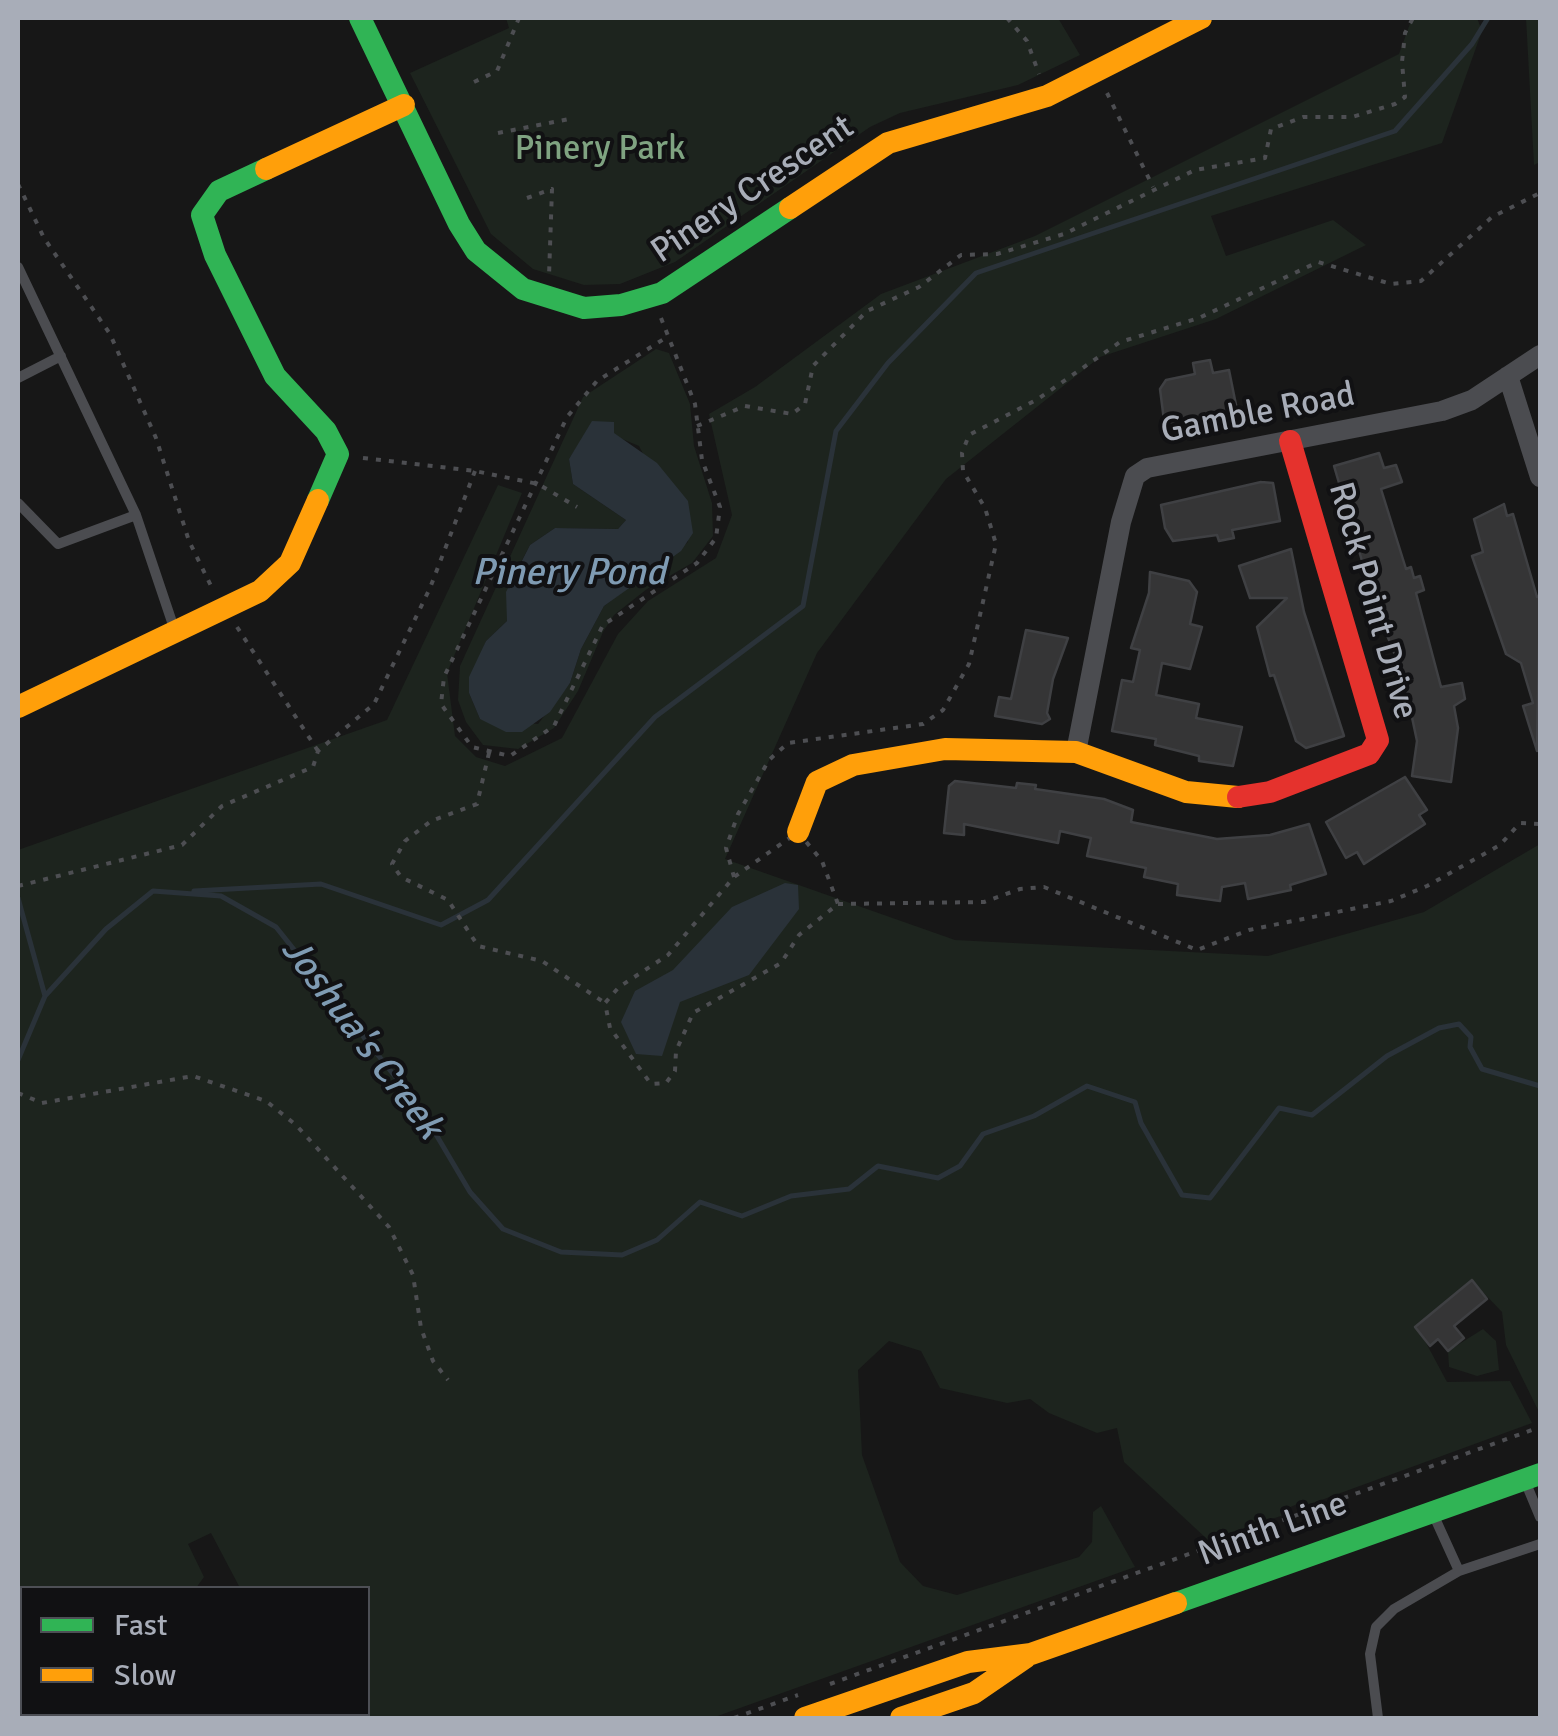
<!DOCTYPE html>
<html>
<head>
<meta charset="utf-8">
<style>
	body { margin:0 }
	#map { position:relative; width:1558px; height:1736px; overflow:hidden; background:#171717; font-family:Signika,sans-serif }
	canvas { display:block }
	.frame { position:absolute; inset:0; border:20px solid #a8adb8; pointer-events:none }
	.legend { position:absolute; left:20px; top:1586px; width:350px; height:130px; box-sizing:border-box; background:#111113; border:2px solid #4d4f55; margin:0; padding:12px 18px; list-style:none; font-size:30px; color:#a8adb8 }
	.legend li { display:flex; align-items:center; gap:20px; height:50px }
	.legend b { width:50px; border:2px solid #4d4f55 }
</style>
</head>
<body>
<div id="map">
<canvas width="1558" height="1736"></canvas>
<div class="frame"></div>
<ul class="legend">
<li><b style="height:12px;background:#30b455"></b>Fast</li>
<li><b style="height:12px;background:#ff9f0a"></b>Slow</li>
</ul>
</div>
<script>
const g = document.querySelector('canvas').getContext('2d');
g.lineJoin = 'round';
function paint(path, color) {
  g.fillStyle = color;
  g.fill(path, 'evenodd');
}
function poly(rows) {
  const path = new Path2D();
  for (const r of rows) {
    path.moveTo(r[0], r[1]);
    for (let i = 2; i < r.length; i += 2) path.lineTo(r[i], r[i + 1]);
  }
  return path;
}
function trace(path, color, width, dash) {
  g.strokeStyle = color;
  g.lineWidth = width;
  g.lineCap = dash ? 'butt' : 'round';
  g.setLineDash(dash || []);
  g.stroke(path);
}
function drawText(font, color, halo, rows, align = 'center') {
  g.font = font + ' Signika,sans-serif';
  g.lineWidth = 8;
  g.setLineDash([]);
  g.textBaseline = 'middle';
  g.strokeStyle = halo;
  g.fillStyle = color;
  for (const [text, x, y, turn = 0] of rows) {
    g.save();
    g.translate(x, y);
    g.rotate((+turn || 0) * Math.PI / 180);
    g.textAlign = isNaN(turn) ? turn : align;
    if (halo) g.strokeText(text, 0, 0);
    g.fillText(text, 0, 0);
    g.restore();
  }
}
paint(poly([
	[506,18,1058,18,1080,55,1018,85,900,113,870,127,675,262,620,284,584,285,533,269,491,234,410,73,509,28],
	[1412,18,1477,18,1482,31,1442,143,1211,216,1226,256,1333,220,1366,245,1216,319,1100,357,946,479,817,653,725,859,955,940,1268,956,1424,912,1540,844,1540,1414,1506,1345,1502,1312,1472,1281,1417,1326,1447,1382,1510,1381,1532,1423,1305,1506,1302,1502,1288,1508,1290,1513,1208,1540,1124,1462,1117,1428,1097,1433,1049,1413,1030,1399,1007,1403,940,1388,921,1351,889,1341,858,1370,862,1455,900,1562,923,1586,957,1595,1079,1557,1092,1542,1093,1512,1101,1506,1135,1567,712,1718,63,1718,73,1714,174,1714,182,1718,197,1714,368,1714,368,1588,240,1588,211,1533,188,1544,204,1577,196,1588,22,1588,22,1714,29,1714,18,1718,18,850,387,720,498,485,522,493,447,673,455,736,476,757,505,766,562,738,618,634,648,601,716,558,732,515,709,414,755,387,881,294,1035,236,1399,54],
	[1526,18,1540,18,1540,162,1534,165],
	[656,349,669,353,690,404,694,446,712,503,713,536,692,563,647,589,614,615,603,632,578,691,554,728,518,749,483,745,466,722,458,700,460,666,583,397],
	[591,426,639,446,688,542,604,606,581,649,570,683,538,724,480,719,469,693,486,641,507,621,510,583,530,545,555,528,618,529,626,520,573,484,569,459],
	[1483,1329,1496,1341,1499,1370,1477,1376,1449,1367,1448,1351]
]), '#1d241e');
paint(poly([
	[592,421,614,422,614,433,657,463,688,501,693,533,681,551,604,606,581,649,570,683,550,712,522,732,506,732,480,719,469,693,469,677,486,641,507,621,506,592,530,545,555,528,618,529,626,520,573,484,569,459],
	[785,883,798,885,799,909,749,975,680,1002,662,1056,636,1054,621,1022,635,991,673,970,732,907]
]), '#2a3239');
trace(poly([
	[194,891,321,884,441,925,488,900,655,717,803,606,836,431,888,363,976,273,1395,131,1472,44,1488,18],
	[18,898,45,996],
	[18,1060,45,996,106,929,153,891,221,896,276,927,421,1109,470,1192,503,1229,561,1252,622,1255,657,1240,700,1202,742,1216,791,1196,849,1189,878,1166,938,1178,960,1166,983,1134,1034,1116,1087,1086,1135,1102,1141,1123,1182,1195,1210,1198,1279,1108,1312,1115,1387,1056,1439,1028,1459,1024,1471,1037,1470,1047,1482,1069,1540,1086]
]), '#2a3239', 5);
const building = poly([
	[1210,360,1213,373,1229,370,1238,415,1165,428,1160,389,1166,380,1195,374,1193,363,1210,360],
	[1379,453,1384,468,1396,465,1402,482,1381,489,1406,569,1411,567,1414,578,1420,576,1424,590,1416,593,1441,687,1462,683,1465,699,1454,706,1458,728,1451,782,1412,776,1417,741,1406,689,1401,691,1395,655,1375,605,1334,466,1379,453],
	[1261,482,1273,483,1280,521,1232,530,1234,538,1219,541,1217,535,1173,541,1165,528,1161,505,1261,482],
	[1504,504,1507,516,1513,514,1537,597,1540,596,1537,751,1523,706,1533,703,1521,663,1506,654,1472,556,1483,552,1474,519,1504,504],
	[1291,549,1304,612,1344,736,1306,748,1296,741,1274,675,1270,676,1257,627,1287,598,1250,598,1239,566,1291,549],
	[1150,572,1189,581,1197,592,1190,624,1202,627,1190,669,1162,663,1156,695,1199,704,1196,718,1242,727,1233,766,1199,761,1199,756,1155,745,1156,739,1112,731,1122,680,1133,682,1140,650,1131,648,1149,593,1150,572],
	[1026,630,1068,638,1053,679,1047,713,1050,719,1042,724,995,716,999,697,1011,699,1026,630],
	[1405,777,1427,810,1419,815,1425,824,1364,864,1357,852,1346,858,1326,822,1405,777],
	[955,781,1016,788,1017,783,1036,785,1035,789,1104,799,1133,810,1131,822,1217,839,1270,835,1309,824,1326,874,1290,885,1291,890,1248,899,1245,883,1222,887,1220,901,1177,895,1178,884,1144,877,1146,868,1087,856,1091,838,1060,831,1058,843,964,824,964,835,944,833,949,786,955,781],
	[1472,1280,1487,1299,1454,1326,1464,1338,1448,1351,1438,1339,1430,1346,1415,1327,1472,1280]
]);
paint(building, '#353536');
trace(building, '#3f4043', 2.5);
trace(poly([
	[1007,18,1027,41,1039,74],
	[474,82,497,71,519,18],
	[1107,93,1153,187],
	[498,133,574,118],
	[18,184,44,238,110,334,156,438,189,541,212,588],
	[527,198,552,189,549,276],
	[661,318,695,404,702,460,720,507,716,538,697,563,603,625,554,726,510,756,472,747,441,704,444,677,567,417,597,381,667,337],
	[697,426,745,406,792,414,805,404,813,366,867,311,919,287,961,255,997,254,1064,234,1195,170,1265,158,1271,129,1303,117,1352,117,1395,104,1405,97,1402,62,1405,33,1413,18],
	[363,458,475,471,538,484,577,507],
	[237,627,318,751],
	[489,753,477,804,431,821,405,841,392,864,401,877,448,900,478,946,542,961,605,1003],
	[798,832,822,861,838,904,799,935,781,963,693,1013,676,1051,675,1071,666,1083,651,1084,610,1028,605,1003,619,987,668,955,734,877,798,832],
	[734,877,726,848,738,814,769,760,788,743,923,724,943,710,969,664,996,544,985,508,963,471,962,453,969,435,1038,399,1120,342,1199,318,1318,262,1391,284,1421,281,1492,217,1540,193],
	[18,886,182,845,222,806,313,767,318,751,374,704,430,588,475,471],
	[838,904,984,902,1020,889,1044,887,1197,950,1249,930,1391,901,1427,886,1500,845,1520,823,1540,824],
	[18,1093,42,1103,193,1076,266,1101,296,1125,389,1227,413,1275,421,1328,433,1361,448,1380],
	[830,1684,1540,1427],
	[734,1718,798,1695]
]), '#4d4e52', 4, [5, 8]);
trace(poly([
	[18,267,136,515,175,631],
	[18,378,61,356],
	[18,503,58,544,136,515],
	[1525,1481,1540,1517],
	[1434,1516,1459,1571],
	[43,1718,54,1714],
	[1378,1718,1370,1654,1376,1627,1394,1609,1459,1571,1540,1544]
]), '#4b4c50', 10);
trace(poly([
	[1508,376,1540,477],
	[1076,752,1121,522,1135,476,1147,468,1442,411,1472,400,1540,355]
]), '#4b4c50', 20);
trace(poly([
	[360,18,459,224,476,251,523,289,584,308,621,305,662,293,790,208],
	[266,169,219,191,202,215,215,255,275,376,326,431,338,454,318,500],
	[1176,1603,1540,1474]
]), '#30b455', 22);
trace(poly([
	[266,169,404,105],
	[790,208,888,143,1047,96,1201,18],
	[18,707,260,591,290,563,318,500],
	[798,832,817,782,853,765,945,749,1076,752,1186,792,1238,797],
	[805,1718,968,1662,1031,1654,1176,1603],
	[901,1718,974,1693,1025,1658]
]), '#ff9f0a', 22);
trace(poly([
	[1238,797,1270,792,1369,754,1378,740,1290,441]
]), '#e5322d', 22);
drawText('35px', '#7fa381', '#111113', [
	["Pinery Park",600,150]
]);
drawText('35px', '#a8adb8', '#111113', [
	["Pinery Crescent",753,190,-34],
	["Gamble Road",1258,414,-11],
	["Rock Point Drive",1372,601,74],
	["Ninth Line",1273,1530,-20]
]);
drawText('italic 38px', '#7f9bb3', '#111113', [
	["Pinery Pond",569,574],
	["Joshua's Creek",361,1039,53]
]);
</script>
</body>
</html>
